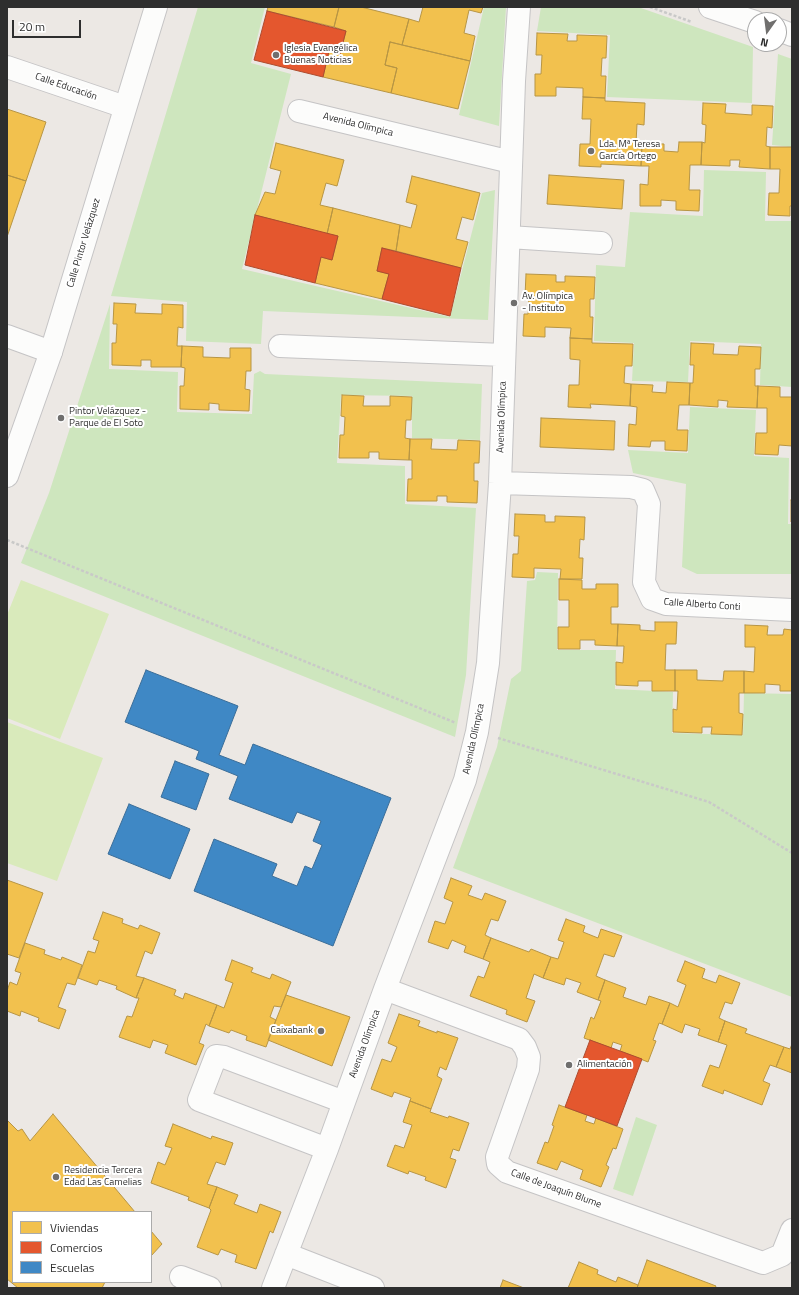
<!DOCTYPE html>
<html>
<head>
<meta charset="utf-8">
<style>
	body { margin:0 }
	#map { position:relative; width:799px; height:1295px; overflow:hidden; background:#ece8e4; font-family:"Titillium Web",sans-serif }
	canvas { display:block }
	.frame { position:absolute; inset:0; border:8px solid #2e2e2e; pointer-events:none }
	.legend { position:absolute; left:12px; top:1211px; width:140px; height:72px; box-sizing:border-box; background:#fff; border:1px solid #ababab; margin:0; padding:5px 7px; list-style:none; font-size:12px; color:#2e2e2e }
	.legend li { display:flex; align-items:center; gap:8px; height:20px }
	.legend b { width:20px; border:1px solid #ababab }
	.north { position:absolute; left:747px; top:12px; width:40px; height:40px; box-sizing:border-box; background:#fff; border:1px solid #ababab; border-radius:50%; rotate:194deg; font-size:11px; font-weight:700; line-height:16px; text-align:center; color:#2e2e2e }
	.north::after { content:''; display:block; margin:auto; width:14px; height:18px; background:#706f6e; clip-path:polygon(50% 0,100% 100%,50% 72%,0 100%) }
	.scale { position:absolute; left:12px; top:20px; width:69px; height:18px; box-sizing:border-box; border:2px solid #2e2e2e; border-top:0; padding-left:5px; font-size:12px; line-height:14px; white-space:nowrap; color:#2e2e2e; -webkit-text-stroke:3px #fff; paint-order:stroke }
</style>
</head>
<body>
<div id="map">
<canvas width="799" height="1295"></canvas>
<div class="frame"></div>
<ul class="legend">
<li><b style="height:11px;background:#f2c14e"></b>Viviendas</li>
<li><b style="height:11px;background:#e4572e"></b>Comercios</li>
<li><b style="height:11px;background:#3f88c5"></b>Escuelas</li>
</ul>
<div class="north">N</div>
<div class="scale">20 m</div>
</div>
<script>
const g = document.querySelector('canvas').getContext('2d');
g.lineJoin = 'round';
function paint(path, color) {
  g.fillStyle = color;
  g.fill(path, 'evenodd');
}
function poly(rows) {
  const path = new Path2D();
  for (const r of rows) {
    path.moveTo(r[0], r[1]);
    for (let i = 2; i < r.length; i += 2) path.lineTo(r[i], r[i + 1]);
  }
  return path;
}
function trace(path, color, width, dash) {
  g.strokeStyle = color;
  g.lineWidth = width;
  g.lineCap = dash ? 'butt' : 'round';
  g.setLineDash(dash || []);
  g.stroke(path);
}
function drawText(font, color, halo, rows, align = 'center') {
  g.font = font + ' "Titillium Web",sans-serif';
  g.lineWidth = 4;
  g.setLineDash([]);
  g.textBaseline = 'middle';
  g.strokeStyle = halo;
  g.fillStyle = color;
  for (const [text, x, y, turn = 0] of rows) {
    g.save();
    g.translate(x, y);
    g.rotate((+turn || 0) * Math.PI / 180);
    g.textAlign = isNaN(turn) ? turn : align;
    if (halo) g.strokeText(text, 0, 0);
    g.fillText(text, 0, 0);
    g.restore();
  }
}
paint(poly([
	[198,7,265,7,251,63,291,74,242,269,450,317,482,193,495,190,488,320,263,311,261,344,186,341,187,302,111,296],
	[484,7,506,7,499,126,459,115],
	[541,7,638,7,753,47,752,103,607,97,610,35,537,31],
	[778,54,792,59,792,147,772,145],
	[704,170,766,172,765,221,792,221,792,387,760,385,761,344,690,341,688,382,632,381,634,343,594,341,596,265,625,267,630,212,703,216],
	[110,304,109,369,178,372,177,412,252,414,254,374,260,371,265,374,482,384,480,440,412,438,412,396,341,395,337,463,405,466,405,504,476,508,466,675,455,737,21,563,49,493],
	[690,407,756,410,754,456,789,458,788,524,792,524,792,574,697,574,682,567,686,484,633,473,628,450,688,453],
	[537,572,558,573,557,650,616,650,615,689,673,692,672,733,743,735,744,693,792,694,792,997,453,868,497,747,511,679,521,671,527,581,535,580],
	[636,1117,657,1125,633,1196,613,1189]
]), '#cee6be');
paint(poly([
	[21,580,109,614,60,739,7,718,7,615],
	[7,722,103,758,57,881,7,863]
]), '#d9eabb');
const homes = poly([
	[268,7,339,7,334,27,267,11,268,7],
	[339,7,361,7,409,19,402,45,390,42,385,65,397,68,391,93,323,77,329,51,340,54,346,31,334,27,339,7],
	[423,7,483,7,481,13,469,10,464,33,475,36,470,61,402,45,409,19,419,22,423,7],
	[537,33,568,34,567,41,577,41,577,35,607,36,606,58,602,58,601,76,606,76,605,98,583,97,583,88,556,87,556,96,535,96,535,74,541,74,542,55,536,55,537,33],
	[390,42,470,61,458,109,391,93,397,68,385,65,390,42],
	[583,97,605,98,605,101,645,103,644,125,637,124,636,143,642,143,641,166,601,164,601,167,579,166,580,144,590,144,591,119,582,119,583,97],
	[703,103,726,104,725,113,752,115,752,105,773,106,772,128,767,127,766,146,770,147,770,169,739,167,740,160,730,160,730,166,701,165,702,142,705,143,706,125,702,124,703,103],
	[7,109,46,122,26,181,7,175,7,109],
	[679,142,702,142,701,165,690,165,689,190,700,190,699,211,676,210,676,201,661,200,661,206,640,206,640,184,648,185,649,166,641,166,642,143,664,144,664,151,678,152,679,142],
	[276,143,344,160,337,186,326,183,320,205,333,208,327,234,255,215,265,192,275,194,281,171,270,168,276,143],
	[770,147,792,147,792,206,790,206,790,216,768,215,769,193,779,193,780,169,770,169,770,147],
	[7,175,26,181,7,237,7,175],
	[549,175,624,180,622,209,547,204,549,175],
	[412,176,480,193,473,220,462,217,456,239,468,242,461,268,396,251,400,225,411,228,417,205,406,202,412,176],
	[333,208,400,225,396,251,382,248,377,271,389,274,382,299,315,283,321,257,332,260,338,236,327,234,333,208],
	[526,274,556,275,556,282,565,282,565,276,595,277,594,299,590,299,590,317,593,317,592,339,570,338,571,328,545,327,545,337,523,336,524,314,528,314,529,296,525,296,526,274],
	[114,303,136,304,135,313,162,314,162,304,183,305,183,328,178,327,177,346,182,346,181,367,151,367,151,360,141,360,141,366,112,365,112,343,116,343,117,324,113,324,114,303],
	[570,338,592,339,592,343,633,344,632,366,625,366,624,383,631,384,630,406,590,404,591,408,568,407,569,385,579,385,580,360,570,359,570,338],
	[691,343,714,344,713,354,738,355,739,346,761,347,760,369,755,369,755,386,758,386,757,408,727,407,728,401,718,400,718,407,689,405,690,383,693,383,694,365,690,365,691,343],
	[182,346,203,347,203,357,230,358,230,348,251,348,251,371,246,371,245,389,250,390,249,411,219,410,219,404,209,403,209,410,180,409,180,386,184,386,185,368,181,367,182,346],
	[667,382,690,383,689,405,679,405,677,430,688,430,687,451,665,450,665,441,651,441,650,447,628,446,629,424,636,425,637,407,630,406,631,384,653,385,652,392,666,393,667,382],
	[758,386,780,387,780,397,792,397,792,446,779,445,778,455,755,454,756,433,767,433,767,408,757,408,758,386],
	[342,395,364,396,363,406,390,406,390,396,412,397,411,420,406,420,405,438,410,439,409,460,379,459,379,452,369,452,369,458,339,458,340,435,344,435,345,417,341,416,342,395],
	[541,418,615,421,614,450,540,447,541,418],
	[410,439,432,439,431,449,457,450,458,440,480,441,479,463,474,463,474,481,478,481,477,503,447,502,447,496,437,496,437,501,407,501,408,479,412,479,412,460,409,460,410,439],
	[791,500,792,500,792,522,791,522,791,500],
	[515,514,545,515,545,522,555,522,555,516,585,517,584,540,580,539,579,558,583,558,582,579,560,579,561,569,534,568,534,578,512,577,513,554,518,554,519,536,514,536,515,514],
	[559,579,582,580,582,589,596,589,596,584,618,584,618,607,611,607,611,624,618,624,617,646,595,645,595,640,580,640,580,649,558,649,558,627,569,627,569,600,559,600,559,579],
	[655,622,677,622,676,644,666,644,665,670,675,670,675,691,652,691,652,681,638,681,638,686,616,685,616,662,623,663,624,646,617,646,618,624,640,625,640,630,655,631,655,622],
	[745,625,768,626,767,635,783,635,784,629,792,630,792,691,780,691,780,685,765,684,765,693,744,693,744,671,754,672,755,647,745,647,745,625],
	[675,670,697,670,697,680,723,681,724,671,744,671,744,693,739,693,739,713,743,714,742,735,711,734,712,727,702,727,702,733,673,732,673,709,677,710,678,691,675,691,675,670],
	[451,878,472,886,468,895,482,900,485,893,506,901,498,921,491,919,485,935,491,938,483,959,464,952,466,946,452,940,448,949,428,942,435,921,445,924,453,902,444,898,451,878],
	[7,880,43,893,19,958,7,954,7,880],
	[103,912,123,919,122,923,138,929,140,925,160,933,152,954,145,951,136,976,144,978,136,998,116,989,117,986,99,980,97,985,78,978,88,951,95,953,99,941,93,939,103,912],
	[566,919,585,926,583,932,598,938,601,929,622,936,614,957,604,954,596,976,605,980,598,1000,577,992,581,983,566,978,564,985,543,978,551,957,558,959,564,942,558,940,566,919],
	[491,938,529,952,531,949,551,957,543,978,534,974,526,998,535,1001,527,1022,506,1014,507,1010,470,996,478,976,484,978,490,962,483,959,491,938],
	[25,943,45,950,44,954,61,960,62,957,82,965,75,985,67,983,58,1007,66,1010,59,1029,38,1021,39,1018,21,1011,20,1016,7,1011,7,991,10,982,17,985,21,973,15,971,25,943],
	[232,960,253,968,251,972,270,979,272,974,291,982,281,1007,274,1006,270,1017,276,1020,266,1047,246,1040,247,1036,231,1030,229,1033,209,1026,217,1005,224,1008,233,983,225,980,232,960],
	[685,961,705,969,702,978,716,983,719,975,740,983,732,1004,725,1002,719,1018,725,1021,718,1042,698,1035,700,1029,685,1024,682,1033,662,1024,670,1003,678,1007,686,985,677,981,685,961],
	[144,978,176,990,174,995,183,999,185,993,217,1005,209,1026,206,1024,199,1043,204,1045,196,1065,165,1053,168,1045,153,1040,150,1048,119,1037,127,1016,132,1017,139,998,136,998,144,978],
	[605,980,626,988,623,997,646,1005,649,996,670,1003,662,1024,659,1023,653,1040,656,1041,648,1062,620,1051,622,1045,613,1042,611,1048,584,1038,591,1017,594,1019,601,1001,598,1000,605,980],
	[286,995,350,1017,332,1066,268,1040,286,995],
	[399,1014,420,1021,418,1026,437,1033,437,1031,458,1038,446,1070,440,1067,437,1076,442,1079,431,1109,410,1101,411,1098,394,1092,392,1097,371,1089,382,1059,391,1062,397,1047,388,1043,399,1014],
	[725,1021,747,1029,745,1033,784,1047,776,1067,770,1065,763,1081,770,1084,762,1105,724,1090,723,1094,702,1086,710,1065,719,1068,727,1045,718,1042,725,1021],
	[792,1044,792,1073,776,1067,784,1047,790,1049,792,1044],
	[410,1101,431,1109,430,1112,448,1118,449,1116,469,1123,459,1151,453,1149,450,1158,456,1160,446,1188,425,1180,426,1177,409,1171,408,1174,387,1166,395,1145,404,1148,412,1125,403,1122,410,1101],
	[559,1105,587,1115,585,1121,594,1124,596,1118,623,1129,616,1149,613,1148,606,1165,609,1167,601,1187,580,1179,583,1170,561,1161,557,1170,537,1163,545,1142,548,1143,554,1126,552,1125,559,1105],
	[53,1114,135,1212,13,1212,13,1282,105,1282,102,1288,18,1288,7,1279,7,1120,18,1131,22,1129,30,1141,53,1114],
	[173,1124,211,1139,212,1136,233,1143,225,1165,216,1162,207,1184,217,1187,209,1208,188,1200,189,1197,151,1183,158,1162,165,1165,172,1148,165,1146,173,1124],
	[217,1187,238,1195,234,1204,257,1213,260,1204,281,1212,273,1233,270,1231,256,1269,235,1262,237,1255,221,1249,218,1255,197,1247,211,1210,209,1208,217,1187],
	[151,1231,162,1244,151,1256,151,1231],
	[647,1260,716,1286,715,1288,637,1288,647,1260],
	[579,1262,598,1270,597,1274,616,1282,618,1277,638,1285,637,1288,568,1288,579,1262],
	[503,1280,524,1288,500,1288,503,1280]
]);
paint(homes, '#f2c14e');
trace(homes, '#b79544', 1);
const shops = poly([
	[267,11,346,31,340,54,329,51,323,77,254,60,267,11],
	[255,215,338,236,332,260,321,257,315,283,245,265,255,215],
	[382,248,461,268,450,316,382,299,389,274,377,271,382,248],
	[590,1040,642,1059,617,1126,565,1107,590,1040]
]);
paint(shops, '#e4572e');
trace(shops, '#ad4b2e', 1);
const schools = poly([
	[146,670,238,706,219,755,245,765,253,744,391,798,333,946,194,891,214,839,277,864,272,876,297,886,305,866,312,869,322,845,313,841,321,821,297,812,292,823,229,799,238,776,196,759,199,751,125,722,146,670],
	[175,761,209,774,196,810,161,797,175,761],
	[129,804,190,829,170,879,108,854,129,804]
]);
paint(schools, '#3f88c5');
trace(schools, '#3a6d98', 1);
const minor = poly([
	[710,7,755,22],
	[779,30,792,35],
	[7,67,125,107],
	[299,111,511,162],
	[509,237,601,243],
	[7,336,51,352],
	[280,346,504,355],
	[500,483,631,487,643,490,649,504,644,582,652,599,666,604,792,610],
	[385,989,519,1039,525,1047,529,1057,528,1069,497,1157,498,1164,507,1172,763,1263,782,1255,792,1230],
	[327,1149,199,1100,216,1056,224,1057,344,1102],
	[286,1254,373,1288],
	[181,1277,210,1288],
	[273,1288,327,1149,385,989,465,780,477,732,488,663,500,483,514,81,519,7]
]);
const tertiary = poly([
	[7,476,51,352,156,7]
]);
trace(minor, '#c5c4c5', 24);
trace(tertiary, '#c5c4c5', 24);
trace(poly([
	[650,7,692,22],
	[7,540,456,723],
	[498,738,709,802,792,853]
]), '#c9c9c8', 2.5, [3, 2]);
trace(minor, '#fcfcfb', 22);
trace(tertiary, '#fcfcfb', 22);
for (const [x, y, r, color] of [
	[276,55,4,"#706f6e"],
	[591,151,4,"#706f6e"],
	[514,303,4,"#706f6e"],
	[61,418,4,"#706f6e"],
	[321,1031,4,"#706f6e"],
	[569,1065,4,"#706f6e"],
	[56,1177,4,"#706f6e"]
]) {
  const dot = new Path2D();
  dot.arc(x, y, r, 0, 2 * Math.PI);
  g.fillStyle = color;
  g.fill(dot);
  trace(dot, '#fff', 1.5);
}
drawText('10px', '#2e2e2e', '#fff', [
	["Iglesia Evangélica",284,49],
	["Buenas Noticias",284,61],
	["Lda. Mª Teresa",599,145],
	["García Ortego",599,157],
	["Av. Olímpica",522,297],
	["- Instituto",522,309],
	["Pintor Velázquez -",69,412],
	["Parque de El Soto",69,424],
	["Caixabank",313,1031,"right"],
	["Alimentación",577,1065],
	["Residencia Tercera",64,1171],
	["Edad Las Camelias",64,1183]
], 'left');
drawText('10px', '#2e2e2e', '#fff', [
	["Calle Educación",66,87,19],
	["Avenida Olímpica",358,125,14],
	["Calle Pintor Velázquez",84,243,-73],
	["Avenida Olímpica",502,417,-88],
	["Calle Alberto Conti",702,605,4],
	["Avenida Olímpica",474,739,-78],
	["Avenida Olímpica",365,1044,-70],
	["Calle de Joaquín Blume",556,1189,20]
]);
</script>
</body>
</html>
